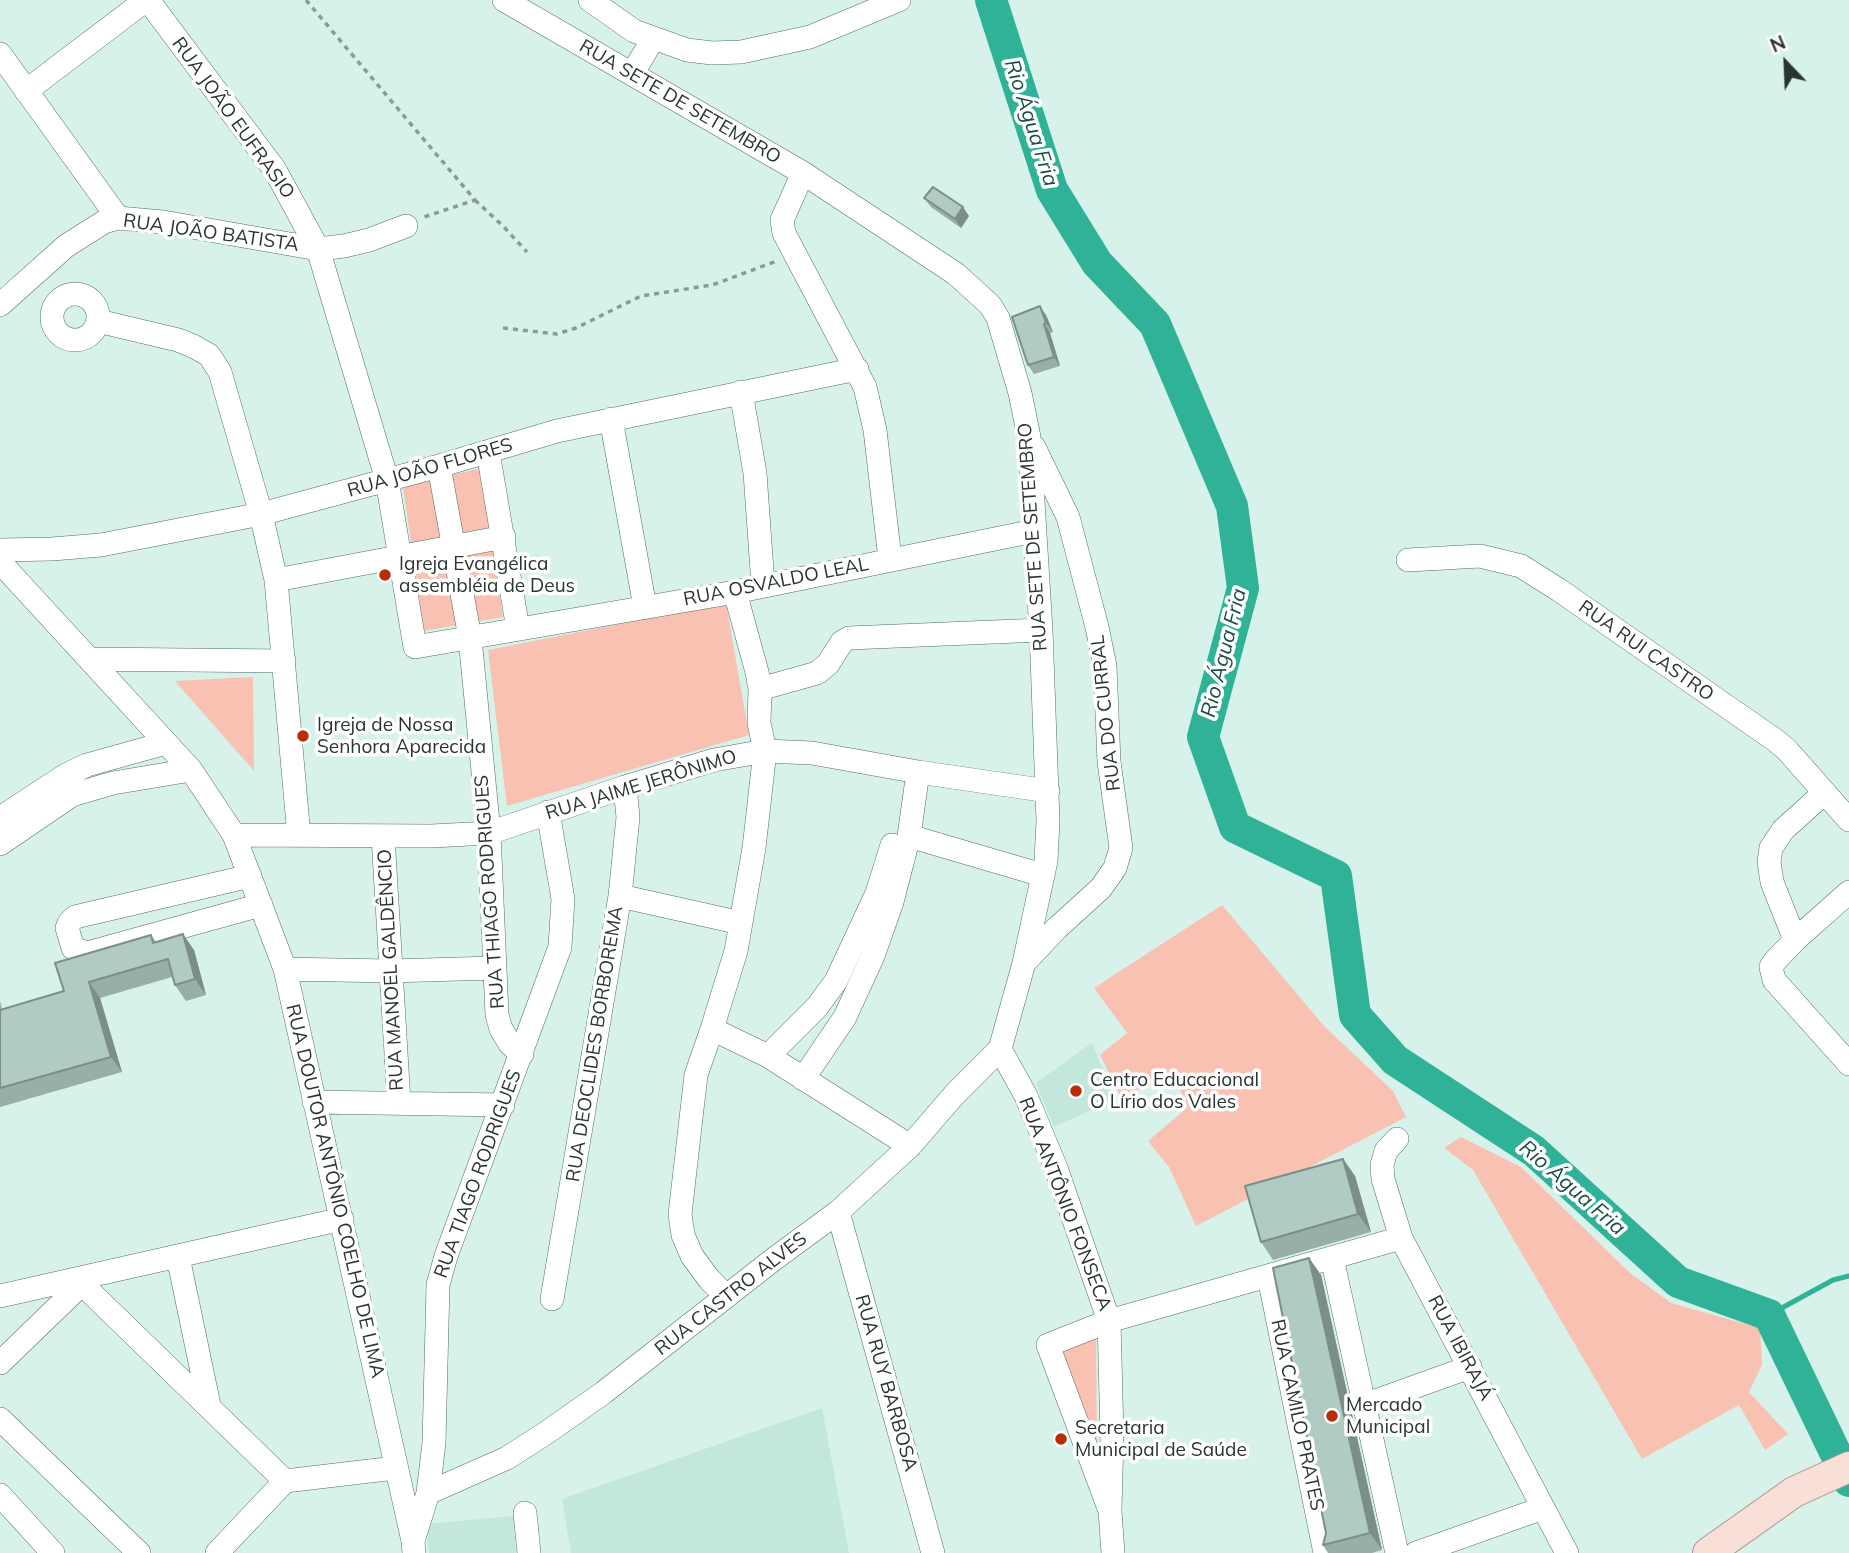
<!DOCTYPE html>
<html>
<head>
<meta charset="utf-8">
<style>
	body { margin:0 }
	#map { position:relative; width:1849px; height:1553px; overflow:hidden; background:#d6f2ea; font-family:Mulish,sans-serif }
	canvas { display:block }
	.north { position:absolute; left:1751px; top:28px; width:70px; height:70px; -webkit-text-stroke:5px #fff; paint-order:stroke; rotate:337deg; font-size:19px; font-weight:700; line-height:28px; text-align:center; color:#2a3431 }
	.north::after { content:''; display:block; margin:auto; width:24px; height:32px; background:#2a3431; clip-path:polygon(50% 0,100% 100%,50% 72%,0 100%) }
</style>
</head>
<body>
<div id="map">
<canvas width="1849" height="1553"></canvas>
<div class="north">N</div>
</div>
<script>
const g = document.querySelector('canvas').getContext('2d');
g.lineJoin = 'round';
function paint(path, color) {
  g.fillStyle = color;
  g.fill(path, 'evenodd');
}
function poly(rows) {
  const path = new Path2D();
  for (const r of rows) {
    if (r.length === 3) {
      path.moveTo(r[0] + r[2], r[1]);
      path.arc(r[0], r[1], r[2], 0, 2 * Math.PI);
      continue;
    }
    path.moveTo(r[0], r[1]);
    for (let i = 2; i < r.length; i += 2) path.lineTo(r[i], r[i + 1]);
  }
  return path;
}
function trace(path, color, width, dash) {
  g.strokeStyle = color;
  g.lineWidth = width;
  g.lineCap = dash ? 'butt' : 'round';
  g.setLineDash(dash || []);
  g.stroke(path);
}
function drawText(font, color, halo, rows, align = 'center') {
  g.font = font + ' Mulish,sans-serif';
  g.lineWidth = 7;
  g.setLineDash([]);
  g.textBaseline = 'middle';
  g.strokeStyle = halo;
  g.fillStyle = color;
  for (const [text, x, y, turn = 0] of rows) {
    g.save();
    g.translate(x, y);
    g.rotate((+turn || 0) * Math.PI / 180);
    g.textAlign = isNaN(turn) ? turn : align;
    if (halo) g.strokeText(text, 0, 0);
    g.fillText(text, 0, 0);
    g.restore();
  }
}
paint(poly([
	[1092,1043,1115,1099,1054,1127,1036,1083],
	[822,1408,849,1553,571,1553,562,1499],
	[513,1516,516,1553,429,1553,426,1524]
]), '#c3e7dc');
paint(poly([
	[481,468,503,617,424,631,403,487],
	[726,603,749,735,507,806,488,650],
	[253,677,254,771,175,681],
	[1222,905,1325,1027,1393,1091,1406,1117,1196,1226,1169,1167,1148,1141,1188,1107,1173,1075,1121,1097,1100,1055,1127,1033,1094,988],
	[1461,1137,1521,1167,1630,1273,1671,1303,1760,1328,1762,1365,1749,1392,1788,1434,1765,1450,1739,1405,1642,1459,1473,1170,1444,1148],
	[1096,1339,1097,1457,1058,1351]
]), '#f9c1b2');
trace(poly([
	[1769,1315,1833,1280,1849,1276]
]), '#2fb297', 5);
trace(poly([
	[991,0,1052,190,1097,263,1155,324,1232,506,1243,588,1203,737,1235,827,1336,876,1355,1015,1395,1060,1534,1151,1678,1282,1769,1315,1849,1481]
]), '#2fb297', 32);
const minor = poly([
	[148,0,275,170,318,249,387,480,415,647,735,592,1034,531],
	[590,0,634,31,687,50,712,53,741,52,810,37,899,0],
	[0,54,118,218],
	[632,74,653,39],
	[26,91,146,0],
	[803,173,782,220,784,233,865,387,875,430,890,559],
	[75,317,23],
	[0,305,66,246,104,222,118,218,163,222,318,249,344,246,369,240,406,226],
	[98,321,178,340,193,346,209,355,220,372,261,514,276,580,299,836],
	[741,392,755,473,763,585],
	[611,419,645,607],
	[488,452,518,629],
	[439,466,470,638,489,833,497,1015,501,1029,510,1044,522,1054],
	[0,550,52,549,101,545,261,514,439,466,557,431,857,369],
	[1408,560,1480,556,1521,566,1559,590,1775,740,1786,749,1849,820],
	[0,562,191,770,234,835,285,969,413,1541,414,1553],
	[276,580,504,537],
	[89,659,284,661],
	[760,689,817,673,828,664,842,642,849,638,1041,630],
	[0,818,66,775,87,765,166,743],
	[234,835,432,836,489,833,625,787,714,760,765,751,812,753,918,772,1048,791],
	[383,836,399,1103],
	[909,836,1042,875],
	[0,844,72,795,113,783,191,770],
	[250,876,75,917,69,923,67,928,73,948,87,953,261,905],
	[1849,892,1795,940,1775,961,1771,967,1774,980,1849,1064],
	[620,896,741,923],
	[1795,940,1772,882,1769,862,1771,848,1783,830,1824,793],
	[1024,963,1057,928,1101,888,1115,868,1121,848,1109,762,1105,666,1097,627,1068,517,1034,447],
	[285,969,390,971,494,968],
	[712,1029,768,1056,910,1146],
	[1000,1049,1026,1096,1056,1168,1109,1321,1112,1435,1110,1511,1113,1553],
	[768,1056,817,1007,836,981,877,893,892,845],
	[803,1079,845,1017,873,956,892,902,909,836,918,772],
	[314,1102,503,1105],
	[1397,1139,1386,1151,1382,1165,1383,1179,1401,1238,1567,1553],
	[838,1212,933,1553],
	[178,1257,209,1405],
	[1332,1258,1397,1553],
	[1269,1277,1325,1553],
	[82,1284,285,1481,395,1468],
	[0,1296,342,1219],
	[726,1296,709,1279,692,1256,683,1235,680,1214,696,1075,712,1029,736,951,754,848,765,751,759,723,760,689,757,672,735,592],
	[552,1299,620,896,628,817,625,787],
	[0,1363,88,1278],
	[1364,1405,1470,1367],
	[0,1419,139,1553],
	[428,1493,507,1458,546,1433,603,1393,774,1259,838,1212,910,1146,955,1094,1000,1049,1024,963,1046,861,1048,821,1041,630,1029,437,1020,393,998,318,990,305,956,274,803,173,504,0],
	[0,1495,53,1553],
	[1110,1511,1048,1345,1109,1321,1401,1238],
	[525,1513,529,1553],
	[413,1541,428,1493,434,1443,438,1285,446,1256,560,947,563,899,548,812],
	[217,1553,285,1481],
	[1416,1553,1543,1508]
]);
const major = poly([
	[1708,1553,1794,1492,1849,1467]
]);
trace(minor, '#546d66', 24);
trace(major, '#ad958d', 32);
trace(poly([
	[306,0,475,200,424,217],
	[475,200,504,227,527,252],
	[503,328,557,334,576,328,641,296,712,285,777,261]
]), '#889c96', 3.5, [5, 5]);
trace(minor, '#fff', 23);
trace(major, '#f8dfd8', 30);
paint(poly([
	[924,198,969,216,961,228,931,207],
	[1046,315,1053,332,1050,333,1060,366,1034,374,1028,365],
	[151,935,156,942,194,950,206,995,186,1001,175,985,172,977,100,998,122,1072,0,1107,0,1001,2,1009,64,991],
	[1343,1159,1355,1176,1371,1232,1273,1260,1261,1242],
	[1309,1258,1321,1275,1382,1550,1372,1553,1328,1553,1323,1545,1326,1533]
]), '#97afa8');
paint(poly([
	[963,207,969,216,961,228,955,219],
	[1040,306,1046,315,1053,332,1046,323],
	[1044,324,1050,333,1060,366,1054,357],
	[183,934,194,950,206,995,195,979],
	[89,982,100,998,122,1072,111,1057],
	[1343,1159,1355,1176,1371,1232,1358,1214],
	[1309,1258,1321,1275,1382,1550,1370,1533]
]), '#7b8e88');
const building = poly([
	[933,187,963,207,955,219,924,198,933,187],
	[1040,306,1046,323,1044,324,1054,357,1028,365,1012,317,1040,306],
	[183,934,195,979,175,985,168,959,89,982,111,1057,0,1088,0,1010,64,991,55,963,151,935,153,943,183,934],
	[1343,1159,1358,1214,1261,1242,1245,1186,1343,1159],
	[1309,1258,1370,1533,1323,1545,1326,1533,1273,1268,1309,1258]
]);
paint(building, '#b0cbc3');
trace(building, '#7b8e88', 2);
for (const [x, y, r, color] of [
	[385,575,7,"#b82e02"],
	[303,736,7,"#b82e02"],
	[1076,1091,7,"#b82e02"],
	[1332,1416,7,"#b82e02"],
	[1061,1439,7,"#b82e02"]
]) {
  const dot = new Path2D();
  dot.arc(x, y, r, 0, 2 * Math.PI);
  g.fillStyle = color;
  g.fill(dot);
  trace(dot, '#fff', 2.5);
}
drawText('19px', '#2a3431', '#fff', [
	["RUA SETE DE SETEMBRO",680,102,30],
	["RUA JOÃO EUFRASIO",233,118,54],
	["RUA JOÃO BATISTA",211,233,8],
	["RUA JOÃO FLORES",430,468,-16],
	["RUA SETE DE SETEMBRO",1033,537,-94],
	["RUA OSVALDO LEAL",776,582,-11],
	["RUA RUI CASTRO",1646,651,35],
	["RUA DO CURRAL",1106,713,-96],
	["RUA JAIME JERÔNIMO",641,785,-17],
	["RUA THIAGO RODRIGUES",490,892,-94],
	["RUA MANOEL GALDÊNCIO",391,970,-93],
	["RUA DEOCLIDES BORBOREMA",595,1044,-81],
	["RUA TIAGO RODRIGUES",478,1174,-70],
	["RUA DOUTOR ANTÔNIO COELHO DE LIMA",335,1191,77],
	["RUA ANTÔNIO FONSECA",1065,1204,69],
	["RUA CASTRO ALVES",731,1294,-38],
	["RUA IBIRAJÁ",1460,1348,62],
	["RUA RUY BARBOSA",886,1383,74],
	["RUA CAMILO PRATES",1297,1415,78]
]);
drawText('19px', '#2a3431', '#fff', [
	["Igreja Evangélica",399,564],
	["assembléia de Deus",399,586],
	["Igreja de Nossa",317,725],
	["Senhora Aparecida",317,747],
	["Centro Educacional",1090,1080],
	["O Lírio dos Vales",1090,1102],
	["Mercado",1346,1405],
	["Municipal",1346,1427],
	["Secretaria",1075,1428],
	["Municipal de Saúde",1075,1450]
], 'left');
drawText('italic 21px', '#1a4e43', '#fff', [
	["Rio Água Fria",1031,123,72],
	["Rio Água Fria",1224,653,-76],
	["Rio Água Fria",1572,1188,41]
]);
</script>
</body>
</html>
